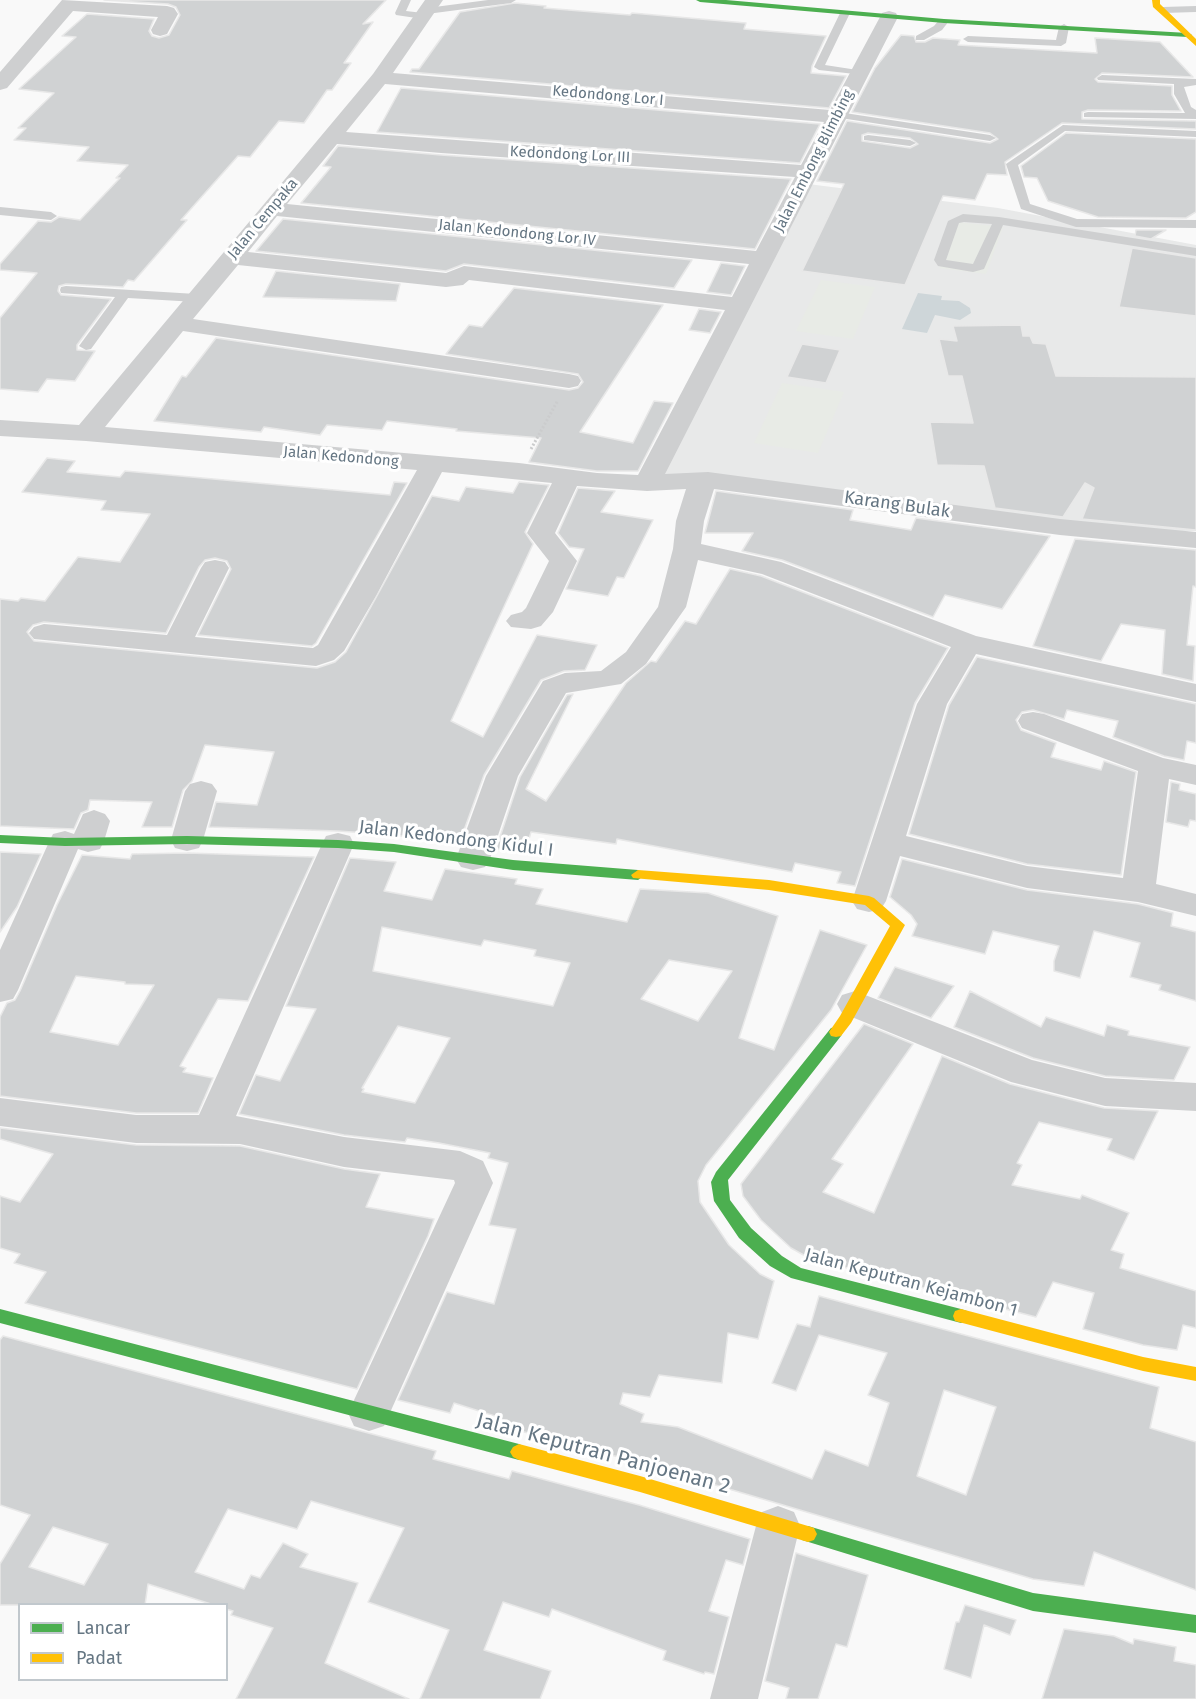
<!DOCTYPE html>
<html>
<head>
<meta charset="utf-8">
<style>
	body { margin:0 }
	#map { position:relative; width:1196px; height:1699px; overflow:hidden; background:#f9f9f9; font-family:"Fira Sans",sans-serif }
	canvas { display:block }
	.legend { position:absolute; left:18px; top:1603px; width:210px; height:78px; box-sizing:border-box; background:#fff; border:2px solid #c1c8cd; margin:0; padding:8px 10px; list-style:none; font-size:18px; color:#657683 }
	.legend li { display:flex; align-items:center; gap:12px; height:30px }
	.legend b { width:30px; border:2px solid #c1c8cd }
</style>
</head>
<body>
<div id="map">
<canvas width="1196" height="1699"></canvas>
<ul class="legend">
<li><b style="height:8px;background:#4caf50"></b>Lancar</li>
<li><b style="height:8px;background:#ffc107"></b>Padat</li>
</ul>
</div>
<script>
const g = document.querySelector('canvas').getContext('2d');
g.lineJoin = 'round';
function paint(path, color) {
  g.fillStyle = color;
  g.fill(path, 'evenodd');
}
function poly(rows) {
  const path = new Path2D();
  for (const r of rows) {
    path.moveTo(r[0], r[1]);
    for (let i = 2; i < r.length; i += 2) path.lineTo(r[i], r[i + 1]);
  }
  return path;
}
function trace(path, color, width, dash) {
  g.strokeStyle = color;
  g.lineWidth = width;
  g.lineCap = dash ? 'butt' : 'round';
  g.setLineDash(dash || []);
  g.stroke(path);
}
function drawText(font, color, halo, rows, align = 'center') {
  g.font = font + ' "Fira Sans",sans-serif';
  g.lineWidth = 6;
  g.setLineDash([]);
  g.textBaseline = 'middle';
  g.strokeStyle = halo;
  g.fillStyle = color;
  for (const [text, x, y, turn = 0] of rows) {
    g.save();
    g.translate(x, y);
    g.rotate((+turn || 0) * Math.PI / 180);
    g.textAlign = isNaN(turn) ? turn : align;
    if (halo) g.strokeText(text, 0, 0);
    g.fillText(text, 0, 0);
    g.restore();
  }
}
paint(poly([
	[808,184,998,208,1196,245,1196,531,1109,531,656,479]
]), '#e8e9e9');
paint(poly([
	[957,222,1003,227,986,274,939,268],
	[821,280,875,287,853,339,796,331],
	[782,383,844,392,818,453,754,443]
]), '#e8ebe6');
paint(poly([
	[918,293,942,296,941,300,959,301,970,308,971,313,960,320,935,315,927,333,902,329]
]), '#ced6d9');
const building = poly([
	[104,0,386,0,363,24,373,22,344,63,351,63,332,90,327,90,304,123,279,121,250,157,238,156,181,220,187,220,134,281,128,280,123,287,66,284,59,286,58,291,61,295,111,299,77,345,77,350,95,351,75,381,47,379,38,392,0,389,0,318,37,273,0,270,0,264,38,221,51,222,59,217,80,220,120,178,116,178,128,165,77,161,89,147,14,140,26,128,18,128,54,93,19,89,76,37,62,36,87,14,154,19,149,31,152,36,159,38,169,35,180,15,176,7,168,4,104,0],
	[515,3,546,6,544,8,630,15,632,13,746,23,744,29,826,36,812,66,811,73,846,76,829,108,410,72,412,69,419,69,460,12,515,3],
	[901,35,914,36,916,42,925,42,933,38,960,40,958,45,1097,53,1095,38,1160,42,1193,77,1102,73,1095,79,1098,82,1172,86,1172,95,1181,111,1088,110,1082,112,1082,119,1196,121,1196,129,1062,123,1005,162,1007,175,987,174,975,200,943,196,905,285,802,271,844,184,817,181,847,121,990,143,998,139,990,133,852,112,875,68,901,35],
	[868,133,910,138,918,144,910,148,862,141,862,135,868,133],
	[401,88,820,124,800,163,377,132,401,88],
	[1066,133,1196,139,1196,212,1186,218,1098,217,1048,201,1037,178,1024,177,1021,166,1066,133],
	[338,146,441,155,791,179,755,249,301,203,331,167,323,166,338,146],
	[283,219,692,260,674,288,464,264,446,271,256,251,283,219],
	[1136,230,1166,230,1151,239,1135,236,1136,230],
	[1132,248,1196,258,1196,316,1119,307,1132,248],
	[721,263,745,266,731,295,707,292,721,263],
	[276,271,400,284,396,301,263,297,276,271],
	[514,288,663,305,580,432,633,443,654,401,673,403,638,471,597,471,529,462,541,438,456,431,457,429,387,421,382,430,327,425,320,435,264,427,261,432,154,421,182,376,186,377,216,338,569,390,578,388,583,382,578,374,446,354,469,325,482,327,514,288],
	[699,309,721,312,710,333,689,330,699,309],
	[1021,325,1023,336,1030,336,1033,343,1046,344,1056,376,1196,377,1196,530,1082,519,1094,488,1085,483,1063,517,995,508,984,466,937,465,930,422,973,423,962,376,948,376,939,339,957,341,953,326,1021,325],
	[802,344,840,350,826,383,787,377,802,344],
	[47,458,75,461,67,472,120,477,125,471,390,495,394,482,407,483,316,643,312,646,198,635,231,569,227,561,215,558,205,560,199,567,166,633,44,622,33,625,27,632,34,641,317,668,335,662,346,652,432,496,459,501,466,487,513,493,519,482,549,485,525,532,533,544,451,721,483,737,537,635,597,645,585,670,564,671,541,680,484,775,459,844,394,835,338,831,209,827,216,802,257,805,274,752,205,745,192,781,183,790,172,827,142,827,152,802,90,800,88,810,81,813,74,829,0,826,0,599,18,601,21,598,45,601,78,557,120,562,150,514,101,510,106,501,22,492,47,458],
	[578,488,615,491,601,512,653,520,624,578,617,577,608,596,566,589,584,549,569,547,558,533,578,488],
	[716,491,853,510,850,520,911,530,916,518,1050,536,1002,609,945,595,933,617,782,560,742,551,753,533,705,533,716,491],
	[1075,539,1196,550,1196,587,1193,586,1187,645,1195,646,1193,681,1162,674,1165,630,1121,624,1101,661,1033,646,1075,539],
	[730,569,761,576,948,648,915,703,855,886,837,883,841,872,795,863,792,872,617,839,616,844,531,832,525,853,496,849,520,777,567,695,573,694,526,789,546,801,626,683,651,661,656,662,685,621,696,624,730,569],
	[977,657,1196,704,1196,743,1187,741,1184,760,1164,756,1113,737,1118,721,1067,710,1064,719,1033,710,1022,712,1016,720,1021,730,1056,743,1051,757,1101,770,1104,761,1136,772,1121,875,1027,864,909,834,949,705,977,657],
	[1171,782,1180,784,1179,790,1196,794,1196,821,1190,820,1188,827,1166,822,1171,782],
	[0,852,41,854,17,907,0,932,0,852],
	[187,853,314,857,248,1001,218,999,180,1066,186,1068,183,1072,213,1078,198,1113,136,1113,0,1096,0,1017,7,1003,15,1000,20,991,57,905,82,855,130,859,132,854,187,853],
	[76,976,125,982,125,984,154,985,118,1045,50,1032,76,976],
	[350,858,396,862,384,891,432,900,445,869,517,879,515,884,543,889,536,904,627,922,640,889,708,893,778,916,739,1038,774,1050,820,930,867,945,831,1010,706,1165,698,1181,700,1202,729,1245,760,1274,774,1281,758,1339,728,1333,722,1383,659,1375,650,1397,623,1393,620,1404,644,1414,641,1422,678,1427,812,1479,825,1450,868,1466,889,1403,868,1395,887,1353,819,1335,796,1391,772,1383,797,1324,810,1327,819,1296,1159,1387,1150,1428,1196,1442,1196,1590,1094,1552,1084,1586,1033,1579,641,1463,498,1425,501,1418,454,1403,450,1413,398,1400,447,1292,494,1304,516,1229,489,1225,508,1163,488,1158,490,1153,439,1143,407,1138,405,1142,344,1135,239,1114,256,1075,280,1081,316,1009,286,1006,350,858],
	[382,927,481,946,484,940,536,950,534,956,570,963,553,1006,373,971,382,927],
	[669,960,732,971,698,1021,641,999,669,960],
	[398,1026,450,1038,415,1103,362,1092,364,1089,362,1088,398,1026],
	[944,1390,996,1407,966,1495,917,1476,944,1390],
	[902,859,1027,890,1138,904,1173,913,1171,926,1196,932,1196,1001,1159,990,1161,985,1130,977,1140,943,1094,931,1080,978,1054,971,1054,961,1059,946,993,931,985,954,912,936,917,924,911,915,890,897,902,859],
	[895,967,954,986,931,1018,878,998,895,967],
	[970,991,1041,1027,1046,1017,1104,1036,1107,1025,1129,1031,1128,1035,1190,1047,1174,1080,1105,1076,1033,1058,954,1027,970,991],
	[864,1024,913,1044,832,1159,843,1164,823,1192,874,1213,942,1056,1010,1084,1104,1108,1158,1111,1134,1160,1107,1150,1112,1139,1039,1122,1017,1163,1022,1165,1012,1185,1080,1199,1082,1195,1129,1213,1111,1250,1124,1254,1120,1268,1196,1291,1196,1328,1183,1325,1177,1350,1143,1345,1083,1329,1094,1293,1053,1282,1036,1317,809,1258,791,1248,761,1220,743,1196,741,1184,864,1024],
	[0,1128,136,1145,240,1146,344,1169,380,1174,366,1207,434,1219,428,1236,357,1389,25,1303,46,1272,14,1263,20,1254,0,1248,0,1196,20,1202,53,1154,0,1139,0,1128],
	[3,1336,436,1451,433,1459,509,1479,512,1471,639,1505,750,1539,743,1565,726,1560,709,1611,729,1617,714,1674,705,1672,704,1674,663,1660,666,1651,552,1609,549,1617,503,1602,484,1650,551,1671,540,1699,420,1699,449,1630,368,1602,404,1528,311,1501,297,1529,228,1509,195,1572,244,1589,251,1575,260,1578,283,1543,308,1554,300,1567,358,1583,325,1663,409,1699,236,1699,273,1628,231,1615,233,1611,226,1609,226,1605,214,1605,148,1584,145,1605,0,1605,0,1564,30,1515,0,1505,0,1340,3,1336],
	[53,1527,108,1544,84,1585,29,1567,53,1527],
	[796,1553,868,1575,847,1647,836,1644,818,1699,786,1699,789,1688,765,1681,796,1553],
	[965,1605,1016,1620,1010,1635,984,1625,971,1678,944,1669,956,1622,959,1622,965,1605],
	[1064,1629,1114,1636,1133,1644,1134,1639,1176,1647,1174,1661,1196,1665,1196,1699,1042,1699,1064,1629]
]);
paint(building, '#d0d2d3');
trace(building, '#e8e8e8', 1.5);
trace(poly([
	[531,449,558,400]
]), '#cbcccd', 3, [2, 2]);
paint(poly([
	[401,0,411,0,406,11,423,13,423,9,427,8,488,0,516,0,511,3,427,14,427,18,423,19,396,15,395,13,401,0],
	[1196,6,1196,12,1163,13,1158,10,1163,7,1196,6],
	[841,11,850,13,825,65,864,71,864,75,819,70,814,67,841,11],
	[940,19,949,21,942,30,924,40,916,40,916,36,934,26,940,19],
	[1064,24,1069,27,1066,43,1061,46,968,42,963,39,968,36,1056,40,1059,27,1064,24],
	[1102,75,1196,79,1196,85,1184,87,1191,107,1196,110,1196,119,1084,117,1084,113,1088,112,1185,113,1174,94,1174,84,1098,80,1097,78,1102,75],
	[838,112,990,135,996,138,990,141,834,117,834,113,838,112],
	[1063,125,1196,131,1196,137,1065,131,1018,165,1030,204,1077,219,1196,220,1196,228,1076,227,1021,209,1006,164,1063,125],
	[868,135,910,140,916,143,910,146,864,140,864,136,868,135],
	[0,207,51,212,57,216,51,220,0,215,0,207],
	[963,214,999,217,1196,248,1196,256,1003,225,984,269,973,272,938,266,934,260,948,221,963,214],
	[964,222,992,224,973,264,946,260,959,223,964,222],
	[66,286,196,294,202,298,196,302,128,298,91,349,86,350,79,346,115,297,61,293,60,290,61,287,66,286]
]), '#cecfd0');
paint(poly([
	[62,0,167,6,174,8,178,14,167,34,160,36,153,34,151,30,158,17,73,11,7,88,0,90,0,72,62,0],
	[425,0,443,0,393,73,830,110,880,17,882,13,889,11,896,13,898,17,665,474,708,472,1060,519,1196,532,1196,548,1060,535,714,489,704,521,701,544,781,562,976,636,1196,684,1196,702,976,654,947,704,906,836,1027,866,1123,878,1138,771,1022,728,1018,721,1022,714,1033,712,1044,714,1163,758,1196,765,1196,785,1169,779,1156,884,1196,894,1196,916,1138,902,1027,888,900,856,886,901,881,909,869,912,857,909,852,901,917,704,951,647,762,574,698,560,686,607,646,664,621,684,566,693,518,776,490,859,485,867,473,870,461,867,456,859,486,776,543,681,565,673,601,671,626,652,658,607,673,549,676,521,686,489,647,491,577,486,555,533,577,561,553,612,541,626,531,629,511,627,506,621,511,615,522,612,526,608,549,561,527,533,552,483,442,472,376,596,344,651,334,660,316,666,34,639,29,633,34,627,44,624,167,635,201,568,205,562,215,560,225,562,229,568,195,637,313,648,318,645,417,470,86,441,0,436,0,420,79,425,373,74,425,0],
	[385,84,824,122,801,165,346,132,385,84],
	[337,144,441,153,795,177,756,251,287,204,337,144],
	[277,216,749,264,732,297,464,266,446,273,248,252,277,216],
	[238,265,446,287,463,285,469,280,725,310,638,475,597,473,519,463,105,427,183,331,569,388,578,386,581,381,578,376,569,374,193,319,238,265],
	[201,781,212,784,217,791,203,840,199,848,187,851,175,848,171,840,185,791,190,784,201,781],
	[94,810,105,814,110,821,104,841,100,849,88,852,78,849,18,990,13,999,0,1002,0,950,49,842,53,834,65,831,74,834,83,814,94,810],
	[338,833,350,836,354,844,236,1116,344,1137,460,1151,483,1161,493,1183,384,1426,369,1431,354,1426,348,1413,455,1183,454,1180,344,1167,240,1144,136,1143,0,1126,0,1098,136,1115,199,1115,322,844,326,836,338,833],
	[855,991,1032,1060,1105,1078,1196,1083,1196,1111,1105,1106,1011,1082,842,1013,837,1004,842,995,855,991],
	[778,1506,794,1512,800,1526,758,1699,710,1699,756,1526,762,1512,778,1506]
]), '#cecfd0');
paint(poly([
	[696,0,726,0,944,19,1188,33,1192,35,1188,37,944,23,700,2,696,0],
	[0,835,65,838,187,836,338,840,394,844,513,860,638,870,645,875,638,880,513,870,394,852,338,848,187,844,65,846,0,843,0,835],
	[836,1027,841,1028,843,1032,841,1036,728,1180,730,1200,751,1228,782,1256,801,1268,961,1309,967,1311,969,1316,967,1321,961,1323,791,1278,770,1266,739,1238,714,1201,711,1182,716,1172,831,1028,836,1027],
	[0,1309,519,1444,525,1447,528,1452,525,1457,519,1460,0,1323,0,1309],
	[808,1526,1033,1593,1196,1615,1196,1633,1033,1611,802,1540,799,1534,802,1528,808,1526]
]), '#4caf50');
paint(poly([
	[1152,0,1160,0,1160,4,1196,39,1196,46,1153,7,1152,0],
	[638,870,769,880,869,896,874,898,905,925,851,1023,841,1036,836,1037,831,1036,829,1032,840,1016,890,926,865,905,769,890,633,878,631,875,638,870],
	[961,1309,1143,1357,1196,1367,1196,1381,1143,1371,955,1321,953,1316,955,1311,961,1309],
	[519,1444,640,1476,808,1526,814,1528,817,1534,814,1540,808,1542,640,1492,519,1460,513,1457,510,1452,513,1447,519,1444]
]), '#ffc107');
drawText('15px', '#657683', '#fff', [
	["Kedondong Lor I",608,96,5],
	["Kedondong Lor III",570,155,3],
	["Jalan Embong Blimbing",814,161,-63],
	["Jalan Cempaka",263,219,-50],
	["Jalan Kedondong Lor IV",517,233,6],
	["Jalan Kedondong",341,457,5]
]);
drawText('18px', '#657683', '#fff', [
	["Karang Bulak",897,505,8],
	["Jalan Kedondong Kidul I",456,839,7],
	["Jalan Keputran Kejambon 1",911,1283,15]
]);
drawText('21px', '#657683', '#fff', [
	["Jalan Keputran Panjoenan 2",603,1454,15]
]);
</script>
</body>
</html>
